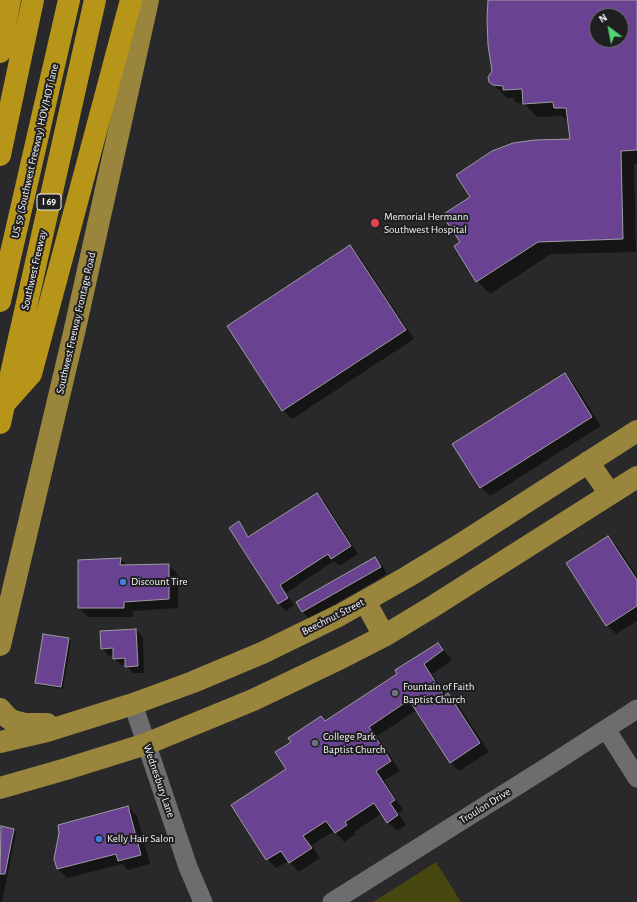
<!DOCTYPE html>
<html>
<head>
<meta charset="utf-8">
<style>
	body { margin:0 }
	#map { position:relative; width:637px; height:902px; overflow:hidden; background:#29282a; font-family:"Alegreya Sans",sans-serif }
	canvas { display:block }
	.north { position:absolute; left:589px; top:8px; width:40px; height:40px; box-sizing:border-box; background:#1f1e20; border:1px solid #747375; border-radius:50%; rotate:328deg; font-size:11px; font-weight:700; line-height:16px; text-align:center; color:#f4f3f5 }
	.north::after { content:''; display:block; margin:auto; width:14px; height:18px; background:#4fd675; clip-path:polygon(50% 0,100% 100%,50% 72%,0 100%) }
</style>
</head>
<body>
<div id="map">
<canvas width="637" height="902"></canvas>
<div class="north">N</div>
</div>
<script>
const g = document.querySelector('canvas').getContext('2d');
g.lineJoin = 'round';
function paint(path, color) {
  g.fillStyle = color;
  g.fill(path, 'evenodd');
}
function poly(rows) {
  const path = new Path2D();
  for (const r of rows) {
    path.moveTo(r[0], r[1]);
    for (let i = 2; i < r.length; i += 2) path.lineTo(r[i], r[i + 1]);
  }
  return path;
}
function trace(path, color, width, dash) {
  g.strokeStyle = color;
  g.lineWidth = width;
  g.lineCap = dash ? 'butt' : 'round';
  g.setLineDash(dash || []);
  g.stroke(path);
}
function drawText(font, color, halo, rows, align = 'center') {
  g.font = font + ' "Alegreya Sans",sans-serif';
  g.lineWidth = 4;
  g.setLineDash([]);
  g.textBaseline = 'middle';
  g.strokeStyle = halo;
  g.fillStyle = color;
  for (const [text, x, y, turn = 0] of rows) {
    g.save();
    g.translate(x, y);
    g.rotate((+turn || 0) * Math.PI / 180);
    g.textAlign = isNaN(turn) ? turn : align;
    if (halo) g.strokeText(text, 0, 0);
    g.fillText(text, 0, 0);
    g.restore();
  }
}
paint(poly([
	[436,862,461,902,373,902]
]), '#474810');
paint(poly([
	[489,0,637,0,637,164,634,164,636,252,551,254,490,294,477,281,571,140,568,121,562,116,537,117,524,103,517,103,513,98,507,98,490,81,493,71],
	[597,16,621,16,621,40,597,40],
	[350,246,359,256,414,339,292,419,283,410,228,327],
	[565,375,574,384,601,426,490,496,481,487],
	[317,494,324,501,358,554,339,566,334,561,286,593,294,605,286,611,279,604,230,528,238,523,250,537],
	[608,537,617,546,637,576,637,621,616,634,607,625],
	[375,558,382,565,387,574,309,619,303,612,297,603],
	[121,559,127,565,168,565,178,574,178,608,133,611,133,617,88,617,79,608],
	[136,630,143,637,144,673,133,673,126,665,121,665,114,658,114,655,109,656,102,649],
	[69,639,71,641,63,689,38,685,36,683],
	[438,644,452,660,432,674,446,695,448,694,457,703,489,752,459,771,450,762,417,710,377,736,400,771,384,780,403,810,398,813,406,825,397,831,388,822,382,813,354,832,356,834,344,842,334,831,312,845,320,858,299,872,288,861,276,868,267,859,232,805,287,769,326,722,399,674],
	[128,807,137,816,150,864,128,870,122,864,67,878,58,869,60,833],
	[2,828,14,830,16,832,2,902,0,902,0,837]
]), '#0007');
const building = poly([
	[488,0,637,0,637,150,621,151,623,239,538,242,476,282,454,246,460,242,442,215,470,197,456,175,492,151,513,143,535,140,570,139,566,108,554,108,553,102,523,104,522,89,503,90,503,86,493,85,489,82,488,77,492,71,488,45,487,18,488,0],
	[597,16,621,16,621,40,597,40,597,16],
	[350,245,406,330,282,411,227,326,350,245],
	[565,373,592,417,480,488,452,444,565,373],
	[317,493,351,546,331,559,328,554,280,585,288,598,278,604,229,528,239,521,248,537,317,493],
	[608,536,637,580,637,606,606,626,566,563,608,536],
	[375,557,381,567,302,612,296,602,375,557],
	[121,558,120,565,169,564,169,599,124,602,124,608,78,608,78,560,121,558],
	[136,629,138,666,125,667,125,658,113,659,113,648,101,649,100,631,136,629],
	[43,634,69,638,61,687,35,683,43,634],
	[438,643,443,650,424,664,444,696,448,693,480,743,450,763,409,700,369,727,391,761,376,771,395,800,390,803,398,815,387,823,374,803,345,822,347,825,335,833,326,821,303,836,312,848,289,863,281,851,266,860,231,805,286,769,275,752,291,742,288,738,321,716,325,721,397,674,395,670,438,643],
	[128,806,141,855,118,861,116,854,57,869,54,859,59,833,58,825,128,806],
	[1,826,14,829,5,874,0,874,1,826]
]);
paint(building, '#694391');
trace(building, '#9d9c9f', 1);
trace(poly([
	[133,704,188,867,203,902],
	[606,729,637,778],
	[332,902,547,767,637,709]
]), '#6d6c6f', 19);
trace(poly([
	[588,462,610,494],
	[365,601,384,636],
	[0,645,74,333,148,0],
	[0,709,7,717,13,721,25,724,47,724],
	[0,742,47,731,133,704,193,682,262,653,340,615,407,577,458,546,637,431],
	[0,788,66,769,146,744,253,700,343,657,384,636,432,607,637,477]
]), '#99853b', 22);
trace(poly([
	[0,52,10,0],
	[0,155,33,0],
	[0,301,69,0],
	[6,402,31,374,131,0],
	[0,423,95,0]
]), '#b79518', 22);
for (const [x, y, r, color] of [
	[375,223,5,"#e0444e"],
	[123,582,4,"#3f7fe0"],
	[395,693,4,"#6b7280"],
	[315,743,4,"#6b7280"],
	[99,839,4,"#3f7fe0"]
]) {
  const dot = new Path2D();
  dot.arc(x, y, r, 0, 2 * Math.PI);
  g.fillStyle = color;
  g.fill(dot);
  trace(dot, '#1f1e20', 1.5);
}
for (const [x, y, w] of [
	[49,202,24]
]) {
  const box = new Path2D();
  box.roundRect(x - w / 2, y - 8, w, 16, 3);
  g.fillStyle = '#1f1e20';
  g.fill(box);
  trace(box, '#f4f3f5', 1);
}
drawText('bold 10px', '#f4f3f5', null, [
	["I 69",49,202]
]);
drawText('11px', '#f4f3f5', '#1f1e20', [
	["US 59 (Southwest Freeway) HOV/HOT lane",35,151,-77],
	["Southwest Freeway",34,270,-77],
	["Southwest Freeway Frontage Road",76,323,-77],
	["Beechnut Street",333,617,-27],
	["Wednesbury Lane",159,781,71],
	["Troulon Drive",485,806,-32]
]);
drawText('11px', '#f4f3f5', '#1f1e20', [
	["Memorial Hermann",384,217],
	["Southwest Hospital",384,230],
	["Discount Tire",131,582],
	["Fountain of Faith",403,687],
	["Baptist Church",403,700],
	["College Park",323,737],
	["Baptist Church",323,750],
	["Kelly Hair Salon",107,839]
], 'left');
</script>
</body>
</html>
